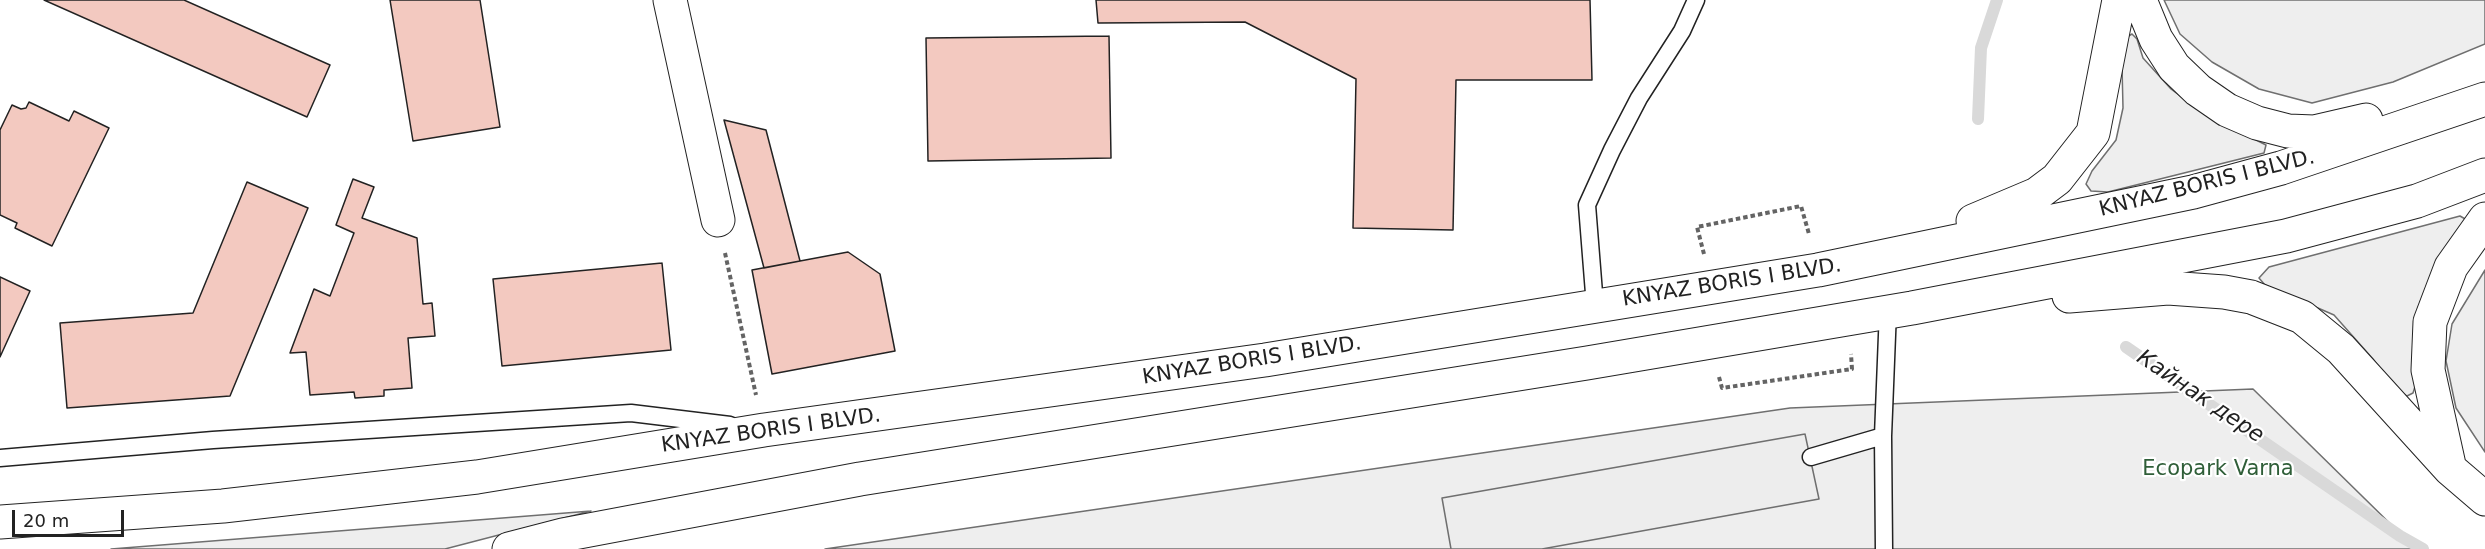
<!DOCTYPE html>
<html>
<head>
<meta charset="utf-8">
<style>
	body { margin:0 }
	#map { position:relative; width:2485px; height:549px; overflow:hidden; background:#fff; font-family:"DejaVu Sans",sans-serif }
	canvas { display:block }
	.scale { position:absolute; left:12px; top:510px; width:112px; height:27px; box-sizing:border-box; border:3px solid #222; border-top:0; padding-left:8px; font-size:18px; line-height:21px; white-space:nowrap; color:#222; -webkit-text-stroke:4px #fff; paint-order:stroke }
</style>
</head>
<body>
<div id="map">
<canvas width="2485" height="549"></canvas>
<div class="scale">20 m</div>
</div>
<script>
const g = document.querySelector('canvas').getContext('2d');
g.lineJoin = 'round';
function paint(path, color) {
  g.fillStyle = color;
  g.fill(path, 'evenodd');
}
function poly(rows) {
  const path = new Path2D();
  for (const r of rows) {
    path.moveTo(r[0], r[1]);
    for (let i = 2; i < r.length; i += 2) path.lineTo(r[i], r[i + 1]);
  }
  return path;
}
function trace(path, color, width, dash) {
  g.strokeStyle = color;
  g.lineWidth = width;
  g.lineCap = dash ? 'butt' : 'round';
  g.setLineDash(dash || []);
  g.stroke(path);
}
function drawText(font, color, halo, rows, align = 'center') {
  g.font = font + ' "DejaVu Sans",sans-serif';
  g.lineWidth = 4.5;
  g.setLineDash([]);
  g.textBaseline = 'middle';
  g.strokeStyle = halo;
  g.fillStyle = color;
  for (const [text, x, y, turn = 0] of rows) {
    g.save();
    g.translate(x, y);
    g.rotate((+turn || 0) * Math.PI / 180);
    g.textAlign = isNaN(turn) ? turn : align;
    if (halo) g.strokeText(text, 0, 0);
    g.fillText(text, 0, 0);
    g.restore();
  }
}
const green = poly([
	[2164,0,2485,0,2485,44,2393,82,2312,103,2259,89,2212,62,2180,34,2164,0],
	[2132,34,2137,39,2143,58,2171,89,2204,114,2266,145,2264,153,2108,192,2091,191,2086,184,2092,171,2116,140,2123,108,2122,66,2127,37,2132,34],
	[2460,216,2467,220,2413,393,2407,396,2396,391,2373,359,2334,315,2265,285,2259,278,2269,267,2460,216],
	[2485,270,2485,452,2456,408,2446,361,2452,324,2485,270],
	[2253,389,2416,549,825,549,1790,408,2253,389],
	[591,511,445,549,111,549,591,511]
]);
paint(green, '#eee');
trace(green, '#6f6f6f', 1.5);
const parking = poly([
	[1805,434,1819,499,1542,549,1451,549,1442,498,1805,434]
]);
paint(parking, '#ededed');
trace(parking, '#6f6f6f', 1.5);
trace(poly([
	[1978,119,1981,48,1997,0],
	[2126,347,2400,536,2423,549]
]), '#d9d9d9', 12);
const building = poly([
	[44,0,184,0,330,65,307,117,44,0],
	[390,0,480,0,500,127,413,141,390,0],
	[1096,0,1590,0,1592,80,1456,80,1453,230,1353,228,1356,79,1245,22,1098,23,1096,0],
	[1109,36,1111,158,928,161,926,38,1109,36],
	[29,102,69,121,74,111,109,128,52,246,15,228,17,223,0,215,0,130,12,105,21,109,26,108,29,102],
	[724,120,766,130,800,261,764,268,724,120],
	[353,179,374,187,362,218,417,238,423,304,432,303,435,336,408,338,412,388,384,390,384,396,355,398,354,392,310,395,306,352,290,353,314,289,330,296,354,233,336,225,353,179],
	[247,182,308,208,230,396,67,408,60,323,193,313,247,182],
	[848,252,880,274,895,351,772,374,752,270,848,252],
	[662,263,671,350,502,366,493,279,662,263],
	[0,277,30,291,0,357,0,277]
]);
paint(building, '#f3c9c0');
trace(building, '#222', 1.5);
const service = poly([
	[1595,306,1587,205,1612,150,1639,98,1682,31,1696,0],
	[1811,457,1883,436],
	[0,458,213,440,631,413,730,425],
	[1884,549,1883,436,1888,310]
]);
const minor = poly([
	[670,0,718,220]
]);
const trunk = poly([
	[2140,0,2156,39,2174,67,2198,90,2227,110,2257,123,2288,131,2314,132,2366,120],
	[1973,221,2037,194,2057,179,2093,133,2119,0],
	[2069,296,2168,288,2224,292,2251,297,2302,317,2341,349,2450,469,2485,499],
	[2449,465,2428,370,2430,322,2451,267,2485,219],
	[0,522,223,506,477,477,764,430,1265,360,1818,270,2193,192,2281,168,2485,99],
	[509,549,563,535,860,479,1587,363,1912,308,2286,236,2417,201,2485,175]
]);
trace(service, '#222', 19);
trace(minor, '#222', 35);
trace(trunk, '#222', 35);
trace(poly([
	[725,253,756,395],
	[1704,254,1697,227,1801,206,1809,234],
	[1719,377,1722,388,1852,369,1851,354]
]), '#646464', 4, [4.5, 3]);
trace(service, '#fff', 16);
trace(minor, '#fff', 33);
trace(trunk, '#fff', 33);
drawText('21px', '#222', '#fff', [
	["KNYAZ BORIS I BLVD.",2207,184,-14],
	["KNYAZ BORIS I BLVD.",1732,283,-9],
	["KNYAZ BORIS I BLVD.",1252,361,-9],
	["KNYAZ BORIS I BLVD.",771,431,-8]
]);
drawText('21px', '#2f5e38', '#fff', [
	["Ecopark Varna",2218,470]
]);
drawText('italic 22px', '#222', '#fff', [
	["Кайнак дере",2200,397,34]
]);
</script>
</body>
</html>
